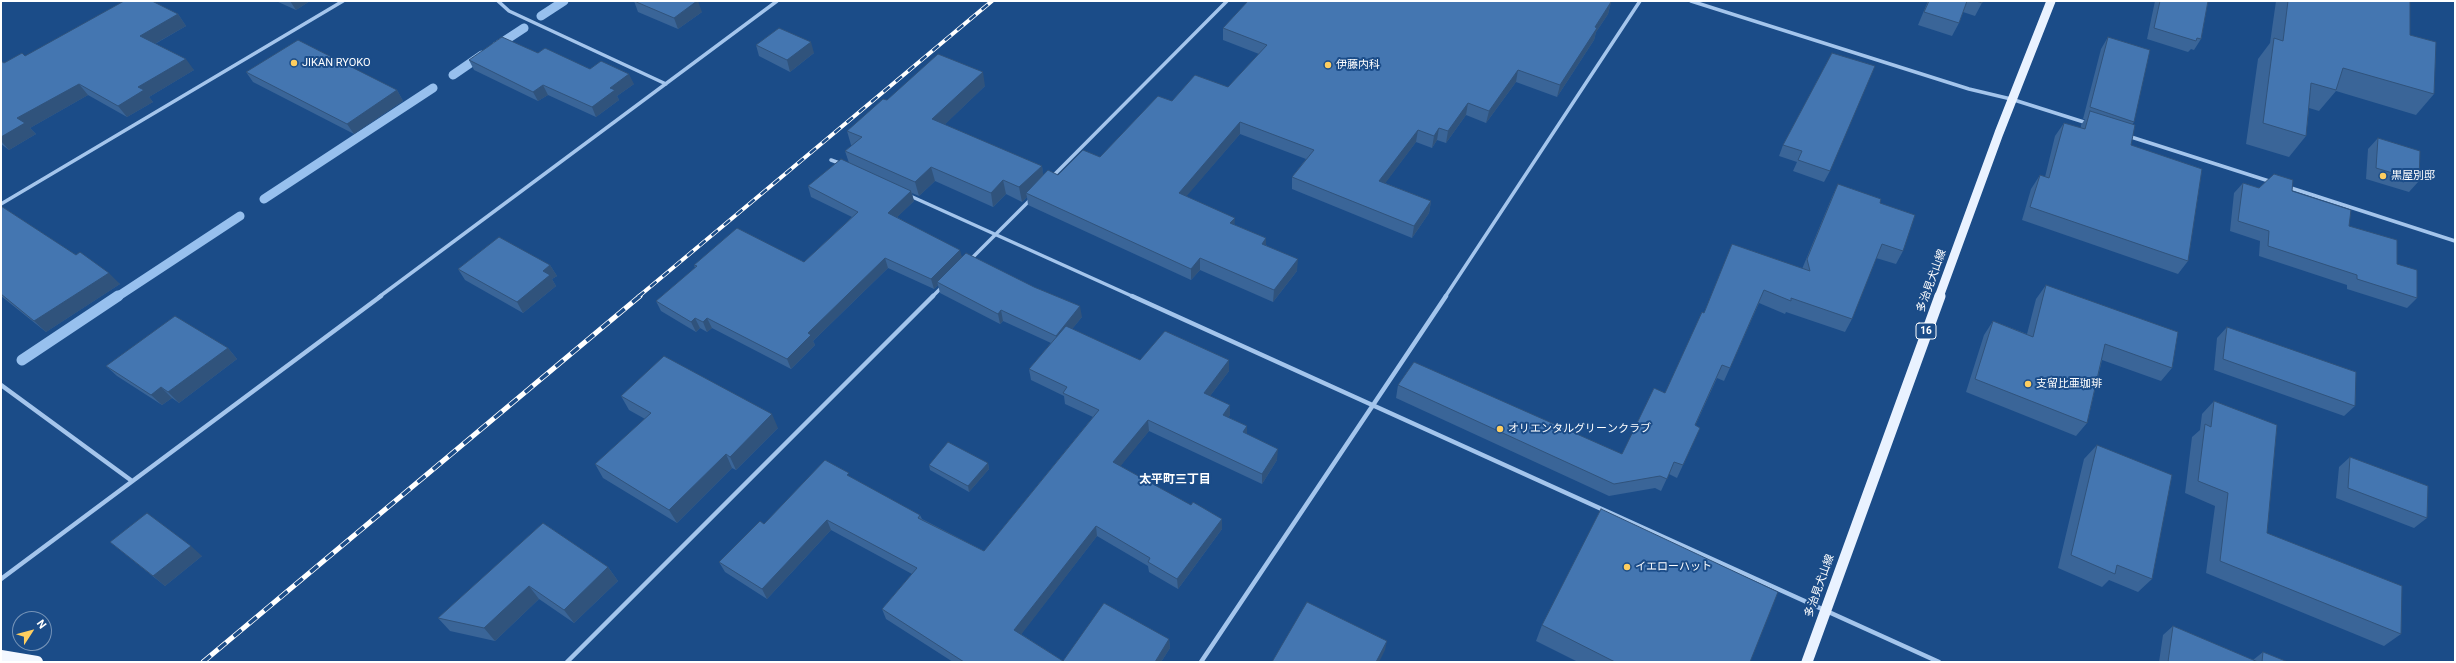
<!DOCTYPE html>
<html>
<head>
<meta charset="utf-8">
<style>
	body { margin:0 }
	#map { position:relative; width:2456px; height:663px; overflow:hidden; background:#1b4c88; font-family:Roboto,sans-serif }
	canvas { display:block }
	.frame { position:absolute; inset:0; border:2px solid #fff; pointer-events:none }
	.north { position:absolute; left:12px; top:611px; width:40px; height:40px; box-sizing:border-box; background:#1b4c88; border:1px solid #7694b8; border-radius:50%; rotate:54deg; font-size:11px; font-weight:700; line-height:16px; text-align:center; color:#fff }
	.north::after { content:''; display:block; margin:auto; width:14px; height:18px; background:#fece60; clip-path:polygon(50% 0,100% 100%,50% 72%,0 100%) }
</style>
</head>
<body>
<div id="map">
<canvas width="2456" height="663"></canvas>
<div class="frame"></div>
<div class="north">N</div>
</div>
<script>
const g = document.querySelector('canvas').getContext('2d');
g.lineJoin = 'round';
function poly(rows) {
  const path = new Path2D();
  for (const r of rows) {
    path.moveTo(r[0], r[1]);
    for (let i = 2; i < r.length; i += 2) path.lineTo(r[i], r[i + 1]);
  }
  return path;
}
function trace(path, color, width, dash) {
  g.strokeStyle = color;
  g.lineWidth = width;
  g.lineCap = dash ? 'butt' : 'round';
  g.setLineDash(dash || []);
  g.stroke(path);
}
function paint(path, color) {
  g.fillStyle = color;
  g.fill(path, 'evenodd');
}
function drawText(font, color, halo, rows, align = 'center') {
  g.font = font + ' Roboto,"Noto Sans JP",sans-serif';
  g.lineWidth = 4;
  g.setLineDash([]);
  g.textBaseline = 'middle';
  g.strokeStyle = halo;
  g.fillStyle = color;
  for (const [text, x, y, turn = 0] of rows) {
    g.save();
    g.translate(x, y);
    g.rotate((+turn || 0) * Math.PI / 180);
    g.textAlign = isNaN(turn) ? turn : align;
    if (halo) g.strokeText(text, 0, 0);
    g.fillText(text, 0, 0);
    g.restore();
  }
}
trace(poly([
	[541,16,564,1],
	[495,47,524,28],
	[453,75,482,55],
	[264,199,433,88],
	[117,297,240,216]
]), '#97c0ee', 9);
trace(poly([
	[22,360,118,296]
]), '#97c0ee', 11);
trace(poly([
	[498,1,509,11,666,84],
	[1691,1,1969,89,2011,99,2087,123],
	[2128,136,2272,182],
	[831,160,842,164],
	[1052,177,1227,1],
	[2288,187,2455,241],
	[908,195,1134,297],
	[1,204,343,1],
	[971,259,1031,199],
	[379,297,777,1],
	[932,297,943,286],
	[1445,297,1640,1]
]), '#a4c5ec', 3.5);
trace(poly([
	[1132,296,1939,662],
	[1,385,132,481],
	[1,579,381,296],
	[567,662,933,296],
	[1201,662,1446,296]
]), '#a4c5ec', 4.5);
trace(poly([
	[1939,297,1999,133,2051,1]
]), '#e9f2ff', 9);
trace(poly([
	[1807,662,1940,296]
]), '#e9f2ff', 11);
trace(poly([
	[1,656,37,662]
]), '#f4f8ff', 12);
const railFar1 = poly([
	[638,297,992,1]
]);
const rail = poly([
	[203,662,640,296]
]);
trace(railFar1, '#fff', 4);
trace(rail, '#fff', 5);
trace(railFar1, '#1b4c88', 2.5, [8]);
trace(rail, '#1b4c88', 3.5, [10]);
paint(poly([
	[276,1,310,1,296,10],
	[634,1,702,12,678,29,638,12],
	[1928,1,1983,1,1975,16,1963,12,1959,23,1952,36,1918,25],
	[2155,1,2208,1,2201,39,2194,50,2191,49,2188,52,2147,39],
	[2276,1,2410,1,2410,35,2434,94,2416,115,2336,91,2319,111,2309,108,2306,136,2289,157,2246,144,2258,59,2270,43],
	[1611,2,1608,14,1596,32,1594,40,1557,97,1516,82,1486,123,1466,115,1446,143,1437,140,1432,148,1416,142,1385,183,1431,201,1429,213,1412,238,1292,189,1292,177,1306,159,1240,134,1186,196,1235,225,1266,238,1266,245,1297,271,1273,302,1200,270,1191,280,1028,205,1027,197,1022,202,1006,194,993,207,935,181,919,196,912,193,914,201,897,217,962,257,1082,317,1072,329,1140,360,1229,371,1210,396,1230,415,1228,418,1277,460,1262,484,1149,431,1120,466,1222,529,1178,589,1149,572,1148,566,1097,536,1021,634,1063,661,1169,639,1170,648,1161,662,953,662,886,619,882,609,912,574,831,530,767,599,725,572,719,562,764,524,850,477,920,515,922,519,984,551,1093,417,1065,404,1064,396,1031,380,1029,369,1051,343,1003,321,1000,324,940,293,938,285,934,289,888,268,813,341,815,345,791,369,712,328,707,332,700,328,696,332,661,311,656,301,695,268,694,265,804,262,852,217,811,197,808,186,849,163,845,151,852,145,851,145,847,131,887,100,985,86,944,125,1042,166,1043,176,1058,175,1100,157,1172,101,1228,87,1259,54,1223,40,1223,28],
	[178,14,186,26,155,44,194,70,149,97,153,102,127,117,88,95,30,128,36,134,9,150,1,144,1,61,4,63,25,56],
	[2108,37,2134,122,2132,125,2131,145,2188,261,2178,274,2022,220,2031,189,2040,175,2045,177,2055,136,2064,123,2081,128,2081,125,2085,119,2083,119,2101,49],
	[756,45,814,53,790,72,759,56],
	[538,53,590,69,634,84,617,96,619,100,596,117,548,95,538,101,474,70,469,60],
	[1832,53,1830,171,1824,182,1793,171,1797,162,1779,156,1783,145],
	[246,72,397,90,403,101,354,134,253,82],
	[2378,138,2419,181,2409,192,2366,179,2368,149],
	[2243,183,2259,188,2292,191,2349,226,2397,264,2417,298,2407,308,2347,289,2347,285,2259,256,2260,241,2230,231,2234,193],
	[1838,184,1880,203,1903,251,1896,264,1876,258,1852,319,1845,332,1786,312,1785,314,1759,303,1724,381,1717,378,1695,426,1700,428,1677,478,1669,474,1661,491,1655,488,1609,496,1396,398,1398,385,1622,454,1665,393,1704,313,1802,269,1832,197],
	[1,206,120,284,46,332,1,296],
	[550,265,557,276,552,279,556,286,523,313,465,280,458,269],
	[2046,285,2172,368,2161,381,2102,360,2087,423,2076,436,1966,392,1984,335,1993,321,2027,334,2036,299],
	[2227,327,2355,406,2344,416,2214,370,2217,338],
	[228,348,237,359,179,403,172,398,162,405,117,376,106,366],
	[621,396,778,428,736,470,732,468,677,523,603,478,595,464,645,419,629,410],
	[2214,401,2267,533,2401,634,2384,646,2206,573,2215,506,2185,493,2192,437,2200,430,2202,414],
	[2097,445,2152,579,2138,592,2109,580,2102,587,2058,568,2084,459],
	[2350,457,2427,518,2414,528,2336,498,2339,467],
	[988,463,989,469,969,492,930,470,929,465],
	[543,523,608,567,618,581,574,623,539,599,495,641,450,631,438,618],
	[110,542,202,556,165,586],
	[1542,625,1750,662,1578,662,1536,641],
	[2173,626,2253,660,2263,652,2288,662,2159,662,2163,635]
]), '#3a6598');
paint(poly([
	[290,1,310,1,296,10],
	[698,1,702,12,678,29,674,18],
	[1611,2,1608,14,1596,32,1594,40,1557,97,1560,85,1595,27],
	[178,14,186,26,149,47,140,36],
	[811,42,814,53,790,72,787,60],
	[186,59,194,70,149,97,153,102,127,117,118,106,138,87],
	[1518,70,1516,82,1486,123,1489,111],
	[983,72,985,86,935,134,932,119],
	[629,74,634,84,617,96,619,100,596,117,592,107,610,88],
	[79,84,88,95,30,128,36,134,9,150,1,141,1,137,17,118],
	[543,85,548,95,538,101,533,92],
	[397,90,403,101,354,134,347,124],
	[1468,103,1466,115,1446,143,1448,131],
	[1240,122,1240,134,1179,205,1179,193],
	[1439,128,1437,140,1432,148,1434,136],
	[1418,130,1416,142,1378,193,1379,181],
	[1042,166,1044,180,1026,193,1027,197,1022,202,1019,187],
	[931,167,935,181,919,196,915,182],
	[1003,180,1006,194,993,207,991,193],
	[911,191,914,201,891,223,888,213],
	[1431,201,1429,213,1412,238,1414,226],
	[1235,218,1234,230,1230,223],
	[1266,238,1266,250,1262,244],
	[960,250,963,261,937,282,938,285,934,289,931,279],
	[885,258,888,268,813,341,815,345,791,369,787,359,808,333],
	[1200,258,1200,270,1191,280,1191,269],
	[1298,259,1297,271,1273,302,1274,290],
	[550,265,557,276,552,279,556,286,523,313,517,302,543,271],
	[109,273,120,284,46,332,34,321],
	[1080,306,1082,317,1058,346,1056,336],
	[1001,310,1003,321,1000,324,998,314],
	[695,318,700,328,696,332,691,322],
	[707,318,712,328,707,332,703,322],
	[228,348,237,359,179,403,168,392],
	[1229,360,1229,371,1204,404,1204,393],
	[161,387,172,398,162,405,151,395],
	[1230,405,1230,415,1223,426,1223,415],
	[772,414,778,428,736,470,730,457],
	[1148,420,1149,431,1115,473,1113,462],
	[1247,426,1247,436,1243,432],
	[1278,449,1277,460,1262,484,1262,474],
	[726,454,732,468,677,523,669,510],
	[988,463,989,469,969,492,968,486],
	[1222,519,1222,529,1178,589,1177,579],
	[827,520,831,530,767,599,762,589],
	[1096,526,1097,536,1017,640,1014,630],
	[191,546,202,556,165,586,153,576],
	[608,567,618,581,574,623,564,610],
	[529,586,539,599,495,641,484,628],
	[1169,639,1170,648,1161,662,1155,662],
	[1387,641,1385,650,1379,662,1376,662]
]), '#30537c');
const building = poly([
	[124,1,152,1,178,14,140,36,186,59,138,87,144,90,118,106,79,84,17,118,25,123,1,137,1,61,4,63,22,53,25,56,124,1],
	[634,1,697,1,674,18,634,1],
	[1248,1,1609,1,1611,2,1595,27,1597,28,1560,85,1518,70,1489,111,1468,103,1448,131,1439,128,1434,136,1418,130,1379,181,1431,201,1414,226,1292,177,1314,150,1240,122,1179,193,1235,218,1230,223,1266,238,1262,244,1298,259,1274,290,1200,258,1191,269,1026,193,1048,170,1058,175,1083,150,1100,157,1158,96,1172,101,1195,75,1228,87,1267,45,1223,28,1248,1],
	[1929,1,1967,1,1959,23,1924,12,1929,1],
	[1976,1,1983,1,1982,3,1976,1],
	[2160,1,2208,1,2201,39,2197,38,2196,41,2154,28,2160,1],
	[2288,1,2410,1,2410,35,2436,42,2434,94,2343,68,2336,90,2311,83,2306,136,2263,123,2274,38,2283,41,2288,1],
	[779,28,811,42,787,60,756,45,779,28],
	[502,37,538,53,545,48,590,69,601,61,629,74,610,88,615,90,592,107,543,85,533,92,469,60,502,37],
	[2108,37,2150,50,2134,122,2090,107,2108,37],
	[298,40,397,90,347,124,246,72,298,40],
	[1832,53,1875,66,1830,171,1798,160,1802,151,1783,145,1832,53],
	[938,54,983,72,932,119,1042,166,1019,187,1003,180,991,193,931,167,915,182,845,151,862,137,847,131,883,99,887,100,938,54],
	[2090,111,2135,125,2131,145,2202,169,2188,261,2030,207,2040,175,2049,178,2064,123,2085,129,2090,111],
	[2378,138,2420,151,2419,181,2376,168,2378,138],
	[841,159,911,191,888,213,960,250,931,279,885,258,808,333,811,335,787,359,707,318,703,322,695,318,691,322,656,301,697,266,694,265,737,228,804,262,858,212,808,186,841,159],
	[2274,174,2293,180,2292,191,2351,210,2349,226,2397,240,2397,264,2417,270,2417,298,2357,279,2357,275,2268,246,2269,231,2238,221,2243,183,2259,188,2274,174],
	[1838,184,1881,199,1880,203,1915,215,1903,251,1882,244,1852,319,1791,298,1791,301,1764,290,1730,368,1722,365,1695,425,1700,428,1683,465,1674,462,1667,479,1660,476,1614,484,1398,385,1414,362,1622,454,1654,388,1665,393,1702,312,1704,313,1732,244,1810,271,1807,259,1838,184],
	[1,206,76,255,80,252,109,273,34,321,1,294,1,206],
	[499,237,550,265,543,271,550,275,517,302,458,269,499,237],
	[966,253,1034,287,1080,306,1056,336,1001,310,998,314,937,282,966,253],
	[2046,285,2178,332,2172,368,2105,344,2087,423,1975,379,1993,321,2033,337,2046,285],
	[175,316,228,348,168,392,161,387,151,395,106,366,175,316],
	[1066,326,1140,360,1165,331,1229,360,1204,393,1230,405,1223,415,1247,426,1243,432,1278,449,1262,474,1148,420,1113,462,1191,505,1193,502,1222,519,1177,579,1148,562,1150,558,1096,526,1014,630,1063,661,1104,603,1169,639,1155,662,964,662,882,609,917,568,827,520,762,589,719,562,760,521,764,524,825,460,849,473,847,475,920,515,918,518,984,551,1099,410,1063,393,1067,387,1029,369,1066,326],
	[2227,327,2356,372,2355,406,2223,359,2227,327],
	[664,356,772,414,730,457,726,454,669,510,595,464,651,413,621,396,664,356],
	[2214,401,2277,425,2267,533,2402,586,2401,634,2220,561,2228,493,2198,481,2205,424,2211,427,2214,401],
	[948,442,988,463,968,486,929,465,948,442],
	[2097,445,2172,475,2152,579,2117,565,2115,574,2071,555,2097,445],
	[2350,457,2428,486,2427,518,2348,488,2350,457],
	[1601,509,1778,592,1750,662,1615,662,1542,625,1601,509],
	[147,513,191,546,153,576,110,542,147,513],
	[543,523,608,567,564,610,529,586,484,628,438,618,543,523],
	[1307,602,1387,641,1376,662,1272,662,1307,602],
	[2173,626,2258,662,2168,662,2173,626],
	[2263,652,2288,662,2262,662,2263,652]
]);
paint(building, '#4476b1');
trace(building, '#30537c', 1);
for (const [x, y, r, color] of [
	[294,63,4,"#fece60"],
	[1328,65,4,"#fece60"],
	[2383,176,4,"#fece60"],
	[2028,384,4,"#fece60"],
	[1500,429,4,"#fece60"],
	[1627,567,4,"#fece60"]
]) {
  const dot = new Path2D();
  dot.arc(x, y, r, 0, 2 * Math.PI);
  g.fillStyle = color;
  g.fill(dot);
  trace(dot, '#1b4c88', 1.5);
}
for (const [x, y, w] of [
	[1926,331,20]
]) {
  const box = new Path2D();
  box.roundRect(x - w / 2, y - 8, w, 16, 3);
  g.fillStyle = '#1b4c88';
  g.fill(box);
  trace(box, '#fff', 1);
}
drawText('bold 10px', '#fff', null, [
	["16",1926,331]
]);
drawText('11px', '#fff', '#1b4c88', [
	["JIKAN RYOKO",302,63],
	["伊藤内科",1336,65],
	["黒屋別邸",2391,176],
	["支留比亜珈琲",2036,384],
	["オリエンタルグリーンクラブ",1508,429],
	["イエローハット",1635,567]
], 'left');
drawText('11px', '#fff', '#1b4c88', [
	["多治見犬山線",1932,281,-70],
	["多治見犬山線",1820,586,-70]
]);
drawText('bold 12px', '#fff', '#1b4c88', [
	["太平町三丁目",1175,480]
]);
</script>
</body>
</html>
